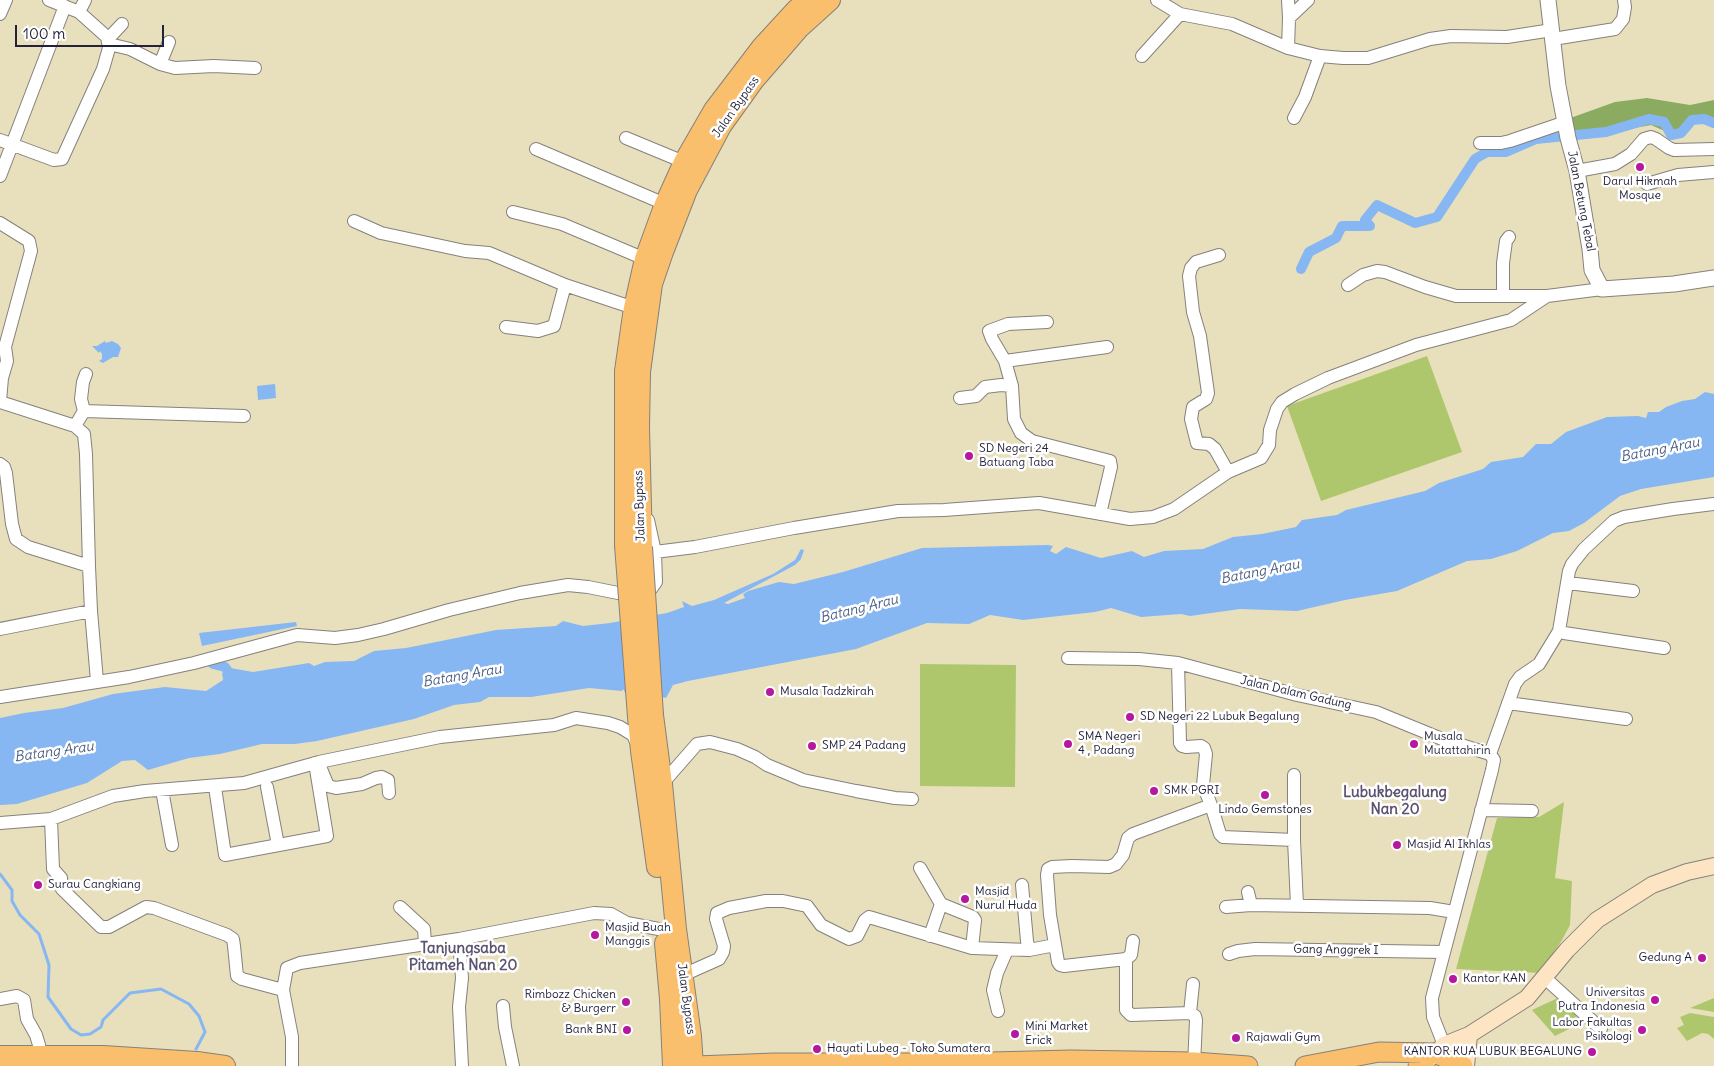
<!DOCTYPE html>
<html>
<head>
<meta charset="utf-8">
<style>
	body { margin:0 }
	#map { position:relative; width:1714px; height:1066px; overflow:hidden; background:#e8e0bc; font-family:Delius,sans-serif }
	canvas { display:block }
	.scale { position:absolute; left:15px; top:25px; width:149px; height:22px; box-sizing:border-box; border:2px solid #22223b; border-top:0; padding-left:6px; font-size:15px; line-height:18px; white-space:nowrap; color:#22223b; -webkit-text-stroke:4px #fff; paint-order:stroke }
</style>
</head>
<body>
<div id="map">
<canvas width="1714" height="1066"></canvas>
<div class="scale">100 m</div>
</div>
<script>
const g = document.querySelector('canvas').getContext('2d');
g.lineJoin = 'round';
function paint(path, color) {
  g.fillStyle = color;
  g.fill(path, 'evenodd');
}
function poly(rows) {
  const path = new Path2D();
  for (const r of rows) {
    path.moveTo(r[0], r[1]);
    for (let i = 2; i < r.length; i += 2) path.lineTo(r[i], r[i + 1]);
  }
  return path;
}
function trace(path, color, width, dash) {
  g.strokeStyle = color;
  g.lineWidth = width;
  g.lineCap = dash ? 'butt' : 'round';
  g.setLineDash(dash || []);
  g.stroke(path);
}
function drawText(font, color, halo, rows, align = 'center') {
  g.font = font + ' Delius,sans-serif';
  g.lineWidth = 5;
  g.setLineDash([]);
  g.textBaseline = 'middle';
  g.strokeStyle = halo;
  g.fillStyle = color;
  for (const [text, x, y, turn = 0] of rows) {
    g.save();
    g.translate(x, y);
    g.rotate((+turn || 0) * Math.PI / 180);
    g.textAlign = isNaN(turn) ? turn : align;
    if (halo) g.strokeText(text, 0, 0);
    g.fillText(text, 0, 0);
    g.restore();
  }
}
paint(poly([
	[1427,356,1462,452,1321,501,1287,406],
	[920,664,1016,665,1015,787,920,786],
	[1564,802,1555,878,1572,881,1570,925,1562,940,1540,973,1456,969,1497,818,1539,817],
	[1562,996,1581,1023,1555,1036,1532,1010],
	[1714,998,1714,1012,1690,1008],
	[1690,1013,1714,1017,1714,1039,1708,1034,1702,1033,1687,1041,1677,1028,1684,1025,1680,1017]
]), '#afc76c');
paint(poly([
	[1647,98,1690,105,1714,100,1714,121,1685,125,1678,137,1651,125,1564,141,1562,121,1615,102]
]), '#8bac60');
paint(poly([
	[105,341,106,343,112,341,118,344,121,348,118,357,113,357,103,363,99,361,102,359,102,354,100,351,99,353,92,346,97,346],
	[275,384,276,398,258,400,257,386],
	[1705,392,1714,394,1714,477,1641,489,1620,496,1584,523,1569,531,1553,533,1517,551,1491,559,1467,561,1397,591,1345,600,1297,611,1240,609,1190,616,1181,614,1141,617,1111,608,1095,612,1023,620,990,615,969,624,927,623,856,649,688,681,673,685,666,698,631,690,626,694,623,689,622,691,589,688,531,697,489,697,480,702,454,705,414,719,317,741,295,744,262,744,220,754,189,758,148,770,135,760,122,761,87,783,17,804,0,805,0,718,24,713,63,708,113,694,165,687,206,691,223,680,222,673,229,674,225,667,253,672,309,663,314,666,325,662,354,661,374,651,406,648,496,630,556,626,563,621,583,626,610,623,667,613,684,607,682,601,692,606,714,600,773,574,795,560,801,549,804,550,801,559,795,565,724,603,728,604,745,598,743,594,748,591,779,582,794,584,843,572,922,548,1048,545,1053,546,1050,551,1056,554,1066,547,1101,558,1132,551,1144,557,1164,551,1203,549,1233,537,1262,534,1296,527,1302,520,1337,515,1346,510,1425,491,1439,483,1483,469,1491,462,1523,457,1536,444,1551,444,1566,432,1607,417,1638,416,1646,418,1648,412,1659,412,1666,407,1682,401,1695,399],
	[296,622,297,626,202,646,199,633]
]), '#86b7f2');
trace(poly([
	[0,874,12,890,12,901,20,915,39,934,49,965,48,997,71,1029,81,1035,90,1034,101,1027,103,1020,130,993,161,989,189,1004,199,1016,205,1032,196,1049]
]), '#86b7f2', 3);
trace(poly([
	[1301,269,1309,252,1336,238,1342,226,1370,226,1365,220,1377,205,1415,223,1437,217,1475,159,1487,152,1506,152,1536,139,1606,132,1649,119,1664,122,1671,135,1681,133,1692,120,1704,119,1714,123],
	[209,660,213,664,225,667,231,676]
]), '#86b7f2', 10);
const minor = poly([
	[1157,0,1180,14,1232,24,1288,48,1320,56,1343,58,1368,58,1430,39,1451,36,1507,37,1552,30],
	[1288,0,1289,18,1308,0],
	[79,12,85,0],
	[0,14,6,0],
	[108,39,122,24],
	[1553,39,1615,29,1623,19,1625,7,1624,0],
	[109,44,130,49,160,64,169,42],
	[1288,48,1289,18],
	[1142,56,1180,14],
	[160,64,175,68,214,66,255,68],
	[1294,118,1305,97,1320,56],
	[626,138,684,162],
	[0,140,54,160,62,159,103,69,109,48,107,37,79,12,49,0],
	[1480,143,1501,143,1510,141,1566,122],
	[536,149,665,204],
	[1577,171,1615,164,1631,154,1644,139,1651,137,1656,139,1669,148,1674,150,1714,149],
	[0,176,65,6],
	[1647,184,1678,175,1714,172],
	[513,212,562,224,645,259],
	[354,221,381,233,465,251,489,253,565,285,634,308],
	[0,223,29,241,31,251,5,347,7,361,2,378,0,401],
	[1219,255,1196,262,1191,268,1189,276,1193,312,1200,336,1208,393,1206,399,1193,407,1191,419,1197,443,1209,444,1215,449,1228,472],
	[1348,285,1363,275,1377,271,1385,272,1425,287,1456,296,1547,296,1602,289],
	[1503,296,1503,263,1506,241,1509,237],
	[506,327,538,331,554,326,565,285],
	[1005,361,992,339,989,331,1008,324,1047,322],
	[960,398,976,396,985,387,1001,385,1012,386],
	[0,402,75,426,84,434,86,454,89,566],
	[84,411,81,399,83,382,86,374],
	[75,426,84,411,244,416],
	[0,464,4,467,6,473,12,524,16,539,28,547,89,566,91,611],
	[1100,514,1111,467,1110,461,1032,441,1021,433,1014,419,1012,386,1005,361,1107,347],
	[648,520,655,552,695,547,794,528,898,511,944,510,1039,503,1130,519,1153,517,1174,509,1228,472,1261,458,1269,445,1270,430,1277,409,1282,402,1295,394,1328,378,1416,345,1511,320,1547,296],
	[1568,583,1633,591],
	[0,629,91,611,97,681],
	[1559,631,1564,633,1664,648],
	[1068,658,1139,659,1178,663,1297,695,1376,712,1442,739,1490,754,1494,760,1492,770,1432,998,1433,1017,1444,1045],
	[1178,663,1180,743,1182,746,1186,747,1201,746,1204,748,1206,754,1203,785,1211,805],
	[0,697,129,677,194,663,297,635,335,638,358,635,384,629,449,610,520,593,568,585,588,587,618,593,637,593,651,589,656,582,655,552],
	[1508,703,1626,719],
	[1490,754,1515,684,1520,677,1539,664,1559,631,1569,571,1572,564,1584,549,1614,521,1624,517,1673,509,1714,504],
	[321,769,328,786,336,788,362,784,376,778,382,777,388,780,389,793],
	[1294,775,1294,840,1297,905],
	[662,784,697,744,710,742,737,749,755,757,767,765,803,780,856,791,895,798,912,799],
	[215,787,225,855,327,836,315,763],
	[267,787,278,845],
	[162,790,172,845],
	[1481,810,1532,811],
	[51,819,53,869,61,878,62,889,101,927,109,927,146,907,154,908,227,935,233,939,234,946,237,976,242,979,283,990,292,1037,292,1066],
	[0,823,51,819,113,796,145,791,244,783,319,762,440,737,554,725,576,718,608,723,620,727,633,735,638,746],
	[920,868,941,904,973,917,975,920,972,948],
	[1022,885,1027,941,1029,950],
	[1248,892,1251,905,1430,908,1454,912],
	[400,907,424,929,425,944],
	[1226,907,1251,905],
	[930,936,941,904],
	[459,939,462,978,459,1007,462,1066],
	[1133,941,1131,955,1126,959,1064,966,1060,965,1058,962,1050,915,1047,875,1048,869,1052,867,1072,866,1109,867,1116,864,1123,855,1128,838,1133,834,1211,805,1220,834,1223,837,1294,840],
	[1229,954,1238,951,1255,949,1444,952],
	[1126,959,1126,1010,1131,1015,1190,1013,1193,984],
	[683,975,719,959,723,952,724,946,716,919,717,913,729,908,766,901,783,901,807,906,821,925,849,939,857,936,865,920,869,917,972,948,1029,950,1055,945],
	[1545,978,1601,1029],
	[283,990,287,968,300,963,459,939,594,913,611,914,627,923,664,930],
	[0,999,17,996,24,1000,27,1019,36,1035,39,1045,40,1056],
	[503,1006,505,1027,513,1066],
	[998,1011,993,990,997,973,1007,950],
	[1190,1013,1195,1016,1196,1020,1194,1066]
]);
const tertiary = poly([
	[1548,0,1558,86,1568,138,1577,171,1590,249,1592,270,1602,289,1674,284,1714,278]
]);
const secondary = poly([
	[1428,1060,1444,1045,1469,1035,1527,998,1567,950,1597,920,1652,885,1687,872,1714,866],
	[1466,1066,1469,1035]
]);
const primary = poly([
	[696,1066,775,1063,951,1063,1071,1060,1194,1062,1248,1066],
	[1305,1066,1379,1052,1435,1053,1463,1066],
	[1418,1066,1425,1066]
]);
const trunk = poly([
	[625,545,625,371,634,308,645,259,665,204,684,162,714,110,762,47,796,10,808,0],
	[642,547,639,427,640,372,652,284,663,252,687,190,721,126,754,80,781,49,799,28,830,0],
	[653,715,662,784,676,929,691,1036,693,1066],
	[638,717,641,751,657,867],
	[665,943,670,999,673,1066],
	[0,1056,103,1056,197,1062,225,1066]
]);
trace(minor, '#85817c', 14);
trace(tertiary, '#85817c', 17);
trace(secondary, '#85817c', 18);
trace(primary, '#85817c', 21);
trace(trunk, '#85817c', 22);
trace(minor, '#fff', 12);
trace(tertiary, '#fff', 15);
trace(secondary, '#fde5c4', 16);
trace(primary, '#f9bf6c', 19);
trace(trunk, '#f9bf6c', 20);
const trunkBridge = poly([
	[625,545,638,717],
	[642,547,653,715]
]);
trace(trunkBridge, '#85817c', 22, []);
trace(trunkBridge, '#f9bf6c', 20);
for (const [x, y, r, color] of [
	[1640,167,5,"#b5179e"],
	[969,456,5,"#b5179e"],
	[770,692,5,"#b5179e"],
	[1130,717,5,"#b5179e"],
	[1068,744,5,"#b5179e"],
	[1414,744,5,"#b5179e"],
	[812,746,5,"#b5179e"],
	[1154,791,5,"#b5179e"],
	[1265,795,5,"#b5179e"],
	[1397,845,5,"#b5179e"],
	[38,885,5,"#b5179e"],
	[965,899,5,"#b5179e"],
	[595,935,5,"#b5179e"],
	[1702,958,5,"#b5179e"],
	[1453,979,5,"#b5179e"],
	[1655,1000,5,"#b5179e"],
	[626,1002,5,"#b5179e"],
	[627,1030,5,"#b5179e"],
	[1642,1030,5,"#b5179e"],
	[1015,1034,5,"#b5179e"],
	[1236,1038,5,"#b5179e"],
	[817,1049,5,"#b5179e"],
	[1592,1052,5,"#b5179e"]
]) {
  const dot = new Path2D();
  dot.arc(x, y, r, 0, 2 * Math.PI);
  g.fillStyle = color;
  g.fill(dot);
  trace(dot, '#fff', 2);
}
drawText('12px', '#22223b', '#fff', [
	["Jalan Bypass",736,107,-55],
	["Jalan Betung Tebal",1581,201,79],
	["Jalan Bypass",640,506,-92],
	["Jalan Dalam Gadung",1296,693,13],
	["Gang Anggrek I",1336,950,1],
	["Jalan Bypass",686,999,82]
]);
drawText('12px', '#22223b', '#fff', [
	["Darul Hikmah",1640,182,"center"],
	["Mosque",1640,196,"center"],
	["SD Negeri 24",979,449],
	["Batuang Taba",979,463],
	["Musala Tadzkirah",780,692],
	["SD Negeri 22 Lubuk Begalung",1140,717],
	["SMA Negeri",1078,737],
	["4 , Padang",1078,751],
	["Musala",1424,737],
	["Mutattahirin",1424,751],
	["SMP 24 Padang",822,746],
	["SMK PGRI",1164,791],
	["Lindo Gemstones",1265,810,"center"],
	["Masjid Al Ikhlas",1407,845],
	["Surau Cangkiang",48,885],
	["Masjid",975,892],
	["Nurul Huda",975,906],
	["Masjid Buah",605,928],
	["Manggis",605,942],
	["Gedung A",1692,958,"right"],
	["Kantor KAN",1463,979],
	["Universitas",1645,993,"right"],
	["Putra Indonesia",1645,1007,"right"],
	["Rimbozz Chicken",616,995,"right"],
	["& Burgerr",616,1009,"right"],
	["Labor Fakultas",1632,1023,"right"],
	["Psikologi",1632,1037,"right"],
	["Mini Market",1025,1027],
	["Erick",1025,1041],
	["Bank BNI",617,1030,"right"],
	["Rajawali Gym",1246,1038],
	["Hayati Lubeg - Toko Sumatera",827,1049],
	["KANTOR KUA LUBUK BEGALUNG",1582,1052,"right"]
], 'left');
drawText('italic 14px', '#4a5e84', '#fff', [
	["Batang Arau",1660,450,-11],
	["Batang Arau",1260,572,-11],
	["Batang Arau",859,609,-14],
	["Batang Arau",462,676,-10],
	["Batang Arau",54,752,-8]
]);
drawText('bold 15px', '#5c5370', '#fff', [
	["Lubukbegalung",1395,793],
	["Nan 20",1395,810],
	["Tanjungsaba",463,949],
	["Pitameh Nan 20",463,966]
]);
</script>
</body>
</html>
